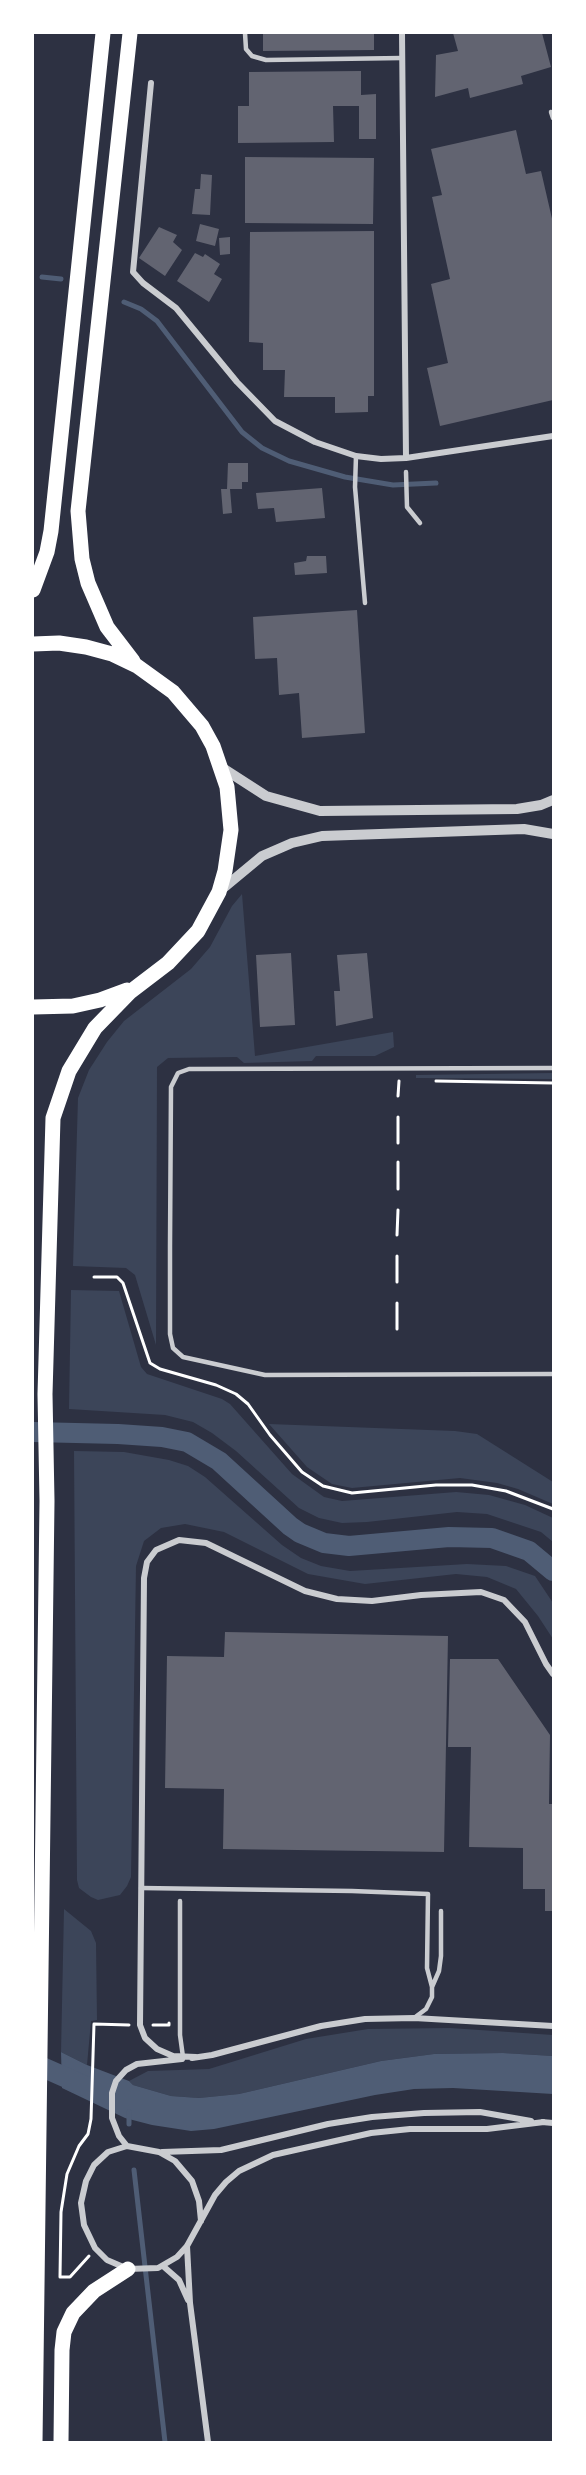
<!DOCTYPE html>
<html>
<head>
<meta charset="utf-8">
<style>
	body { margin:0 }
	#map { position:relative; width:586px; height:2475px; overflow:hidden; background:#2d3142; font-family:"PT Sans Narrow",sans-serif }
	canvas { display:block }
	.frame { position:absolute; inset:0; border:34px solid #fff; pointer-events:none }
</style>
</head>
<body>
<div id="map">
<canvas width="586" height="2475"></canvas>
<div class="frame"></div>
</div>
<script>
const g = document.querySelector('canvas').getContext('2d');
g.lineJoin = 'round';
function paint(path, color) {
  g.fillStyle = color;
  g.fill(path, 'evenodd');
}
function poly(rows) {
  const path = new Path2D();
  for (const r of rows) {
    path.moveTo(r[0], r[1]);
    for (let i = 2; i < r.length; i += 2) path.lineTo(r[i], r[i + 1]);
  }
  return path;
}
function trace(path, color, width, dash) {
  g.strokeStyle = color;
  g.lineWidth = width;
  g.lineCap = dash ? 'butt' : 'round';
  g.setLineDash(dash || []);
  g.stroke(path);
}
paint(poly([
	[242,894,255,1056,393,1032,394,1047,375,1056,316,1056,312,1061,244,1063,237,1057,168,1058,157,1067,156,1345,135,1275,126,1268,73,1266,78,1098,89,1070,107,1042,124,1021,191,969,210,947,232,906],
	[553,1073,553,1079,416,1078,416,1075],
	[71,1290,119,1291,141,1367,147,1374,222,1399,230,1404,292,1474,324,1497,342,1501,456,1492,489,1495,525,1505,553,1518,553,1542,541,1532,487,1514,457,1512,367,1522,342,1523,319,1518,299,1508,236,1451,212,1433,193,1422,165,1415,69,1409],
	[269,1424,455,1431,477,1434,553,1482,553,1504,518,1489,497,1483,460,1478,352,1488,332,1484,307,1467],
	[74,1451,124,1452,169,1460,188,1466,205,1477,282,1545,301,1558,321,1566,350,1571,467,1564,506,1566,535,1576,553,1603,553,1639,538,1616,516,1589,487,1577,456,1574,365,1584,308,1574,224,1532,185,1524,161,1528,144,1541,136,1566,131,1877,127,1886,120,1895,98,1900,91,1897,79,1888,77,1880],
	[64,1909,91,1931,96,1943,97,2020,91,2021,87,2065,61,2052],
	[450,2028,553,2035,553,2056,503,2053,434,2054,381,2061,239,2094,199,2098,171,2096,133,2085,129,2081,148,2071,209,2069,306,2039,368,2029]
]), '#3c4559');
paint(poly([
	[61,2052,87,2065,129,2081,133,2085,171,2096,199,2098,239,2094,381,2061,434,2054,503,2053,553,2056,553,2094,453,2088,414,2089,375,2095,214,2129,191,2131,152,2125,125,2118,62,2088]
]), '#4f5d75');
trace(poly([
	[42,277,61,279],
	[124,302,141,309,157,321,242,432,262,448,289,461,345,477,393,485,436,483],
	[129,2112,129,2124],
	[134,2170,165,2442]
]), '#4f5d75', 5);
trace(poly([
	[33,1432,118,1434,162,1437,187,1442,219,1461,290,1526,300,1533,324,1543,349,1546,449,1537,492,1538,529,1551,553,1571],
	[33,2063,85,2086]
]), '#4f5d75', 20);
paint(poly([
	[263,33,374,33,374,50,263,51],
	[453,33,542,33,551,67,521,76,523,84,470,98,468,88,435,97,436,55,458,51],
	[361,71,361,95,376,94,376,139,359,139,359,106,333,106,334,142,238,143,238,106,249,106,249,72],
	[516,130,526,174,541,171,553,223,553,400,440,426,427,368,448,363,431,284,450,279,432,197,442,195,431,149],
	[245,157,374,158,373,224,245,223],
	[201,174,212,175,210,215,192,214,195,189,200,189],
	[200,224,219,229,215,246,196,241],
	[159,227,177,235,173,242,182,250,165,276,139,258],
	[374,231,374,396,368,396,368,412,335,413,335,397,284,397,285,370,263,370,263,343,249,342,250,232],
	[230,237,230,254,220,255,219,238],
	[195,253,203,257,205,254,220,264,214,274,222,279,209,302,177,281],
	[228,463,248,463,248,482,242,482,242,489,227,489],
	[322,488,325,518,276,522,274,508,258,509,256,493],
	[221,489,230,489,232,513,223,514],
	[307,556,326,556,327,573,295,575,294,563,306,561],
	[357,610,365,733,302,738,299,693,279,695,277,658,255,659,253,617],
	[291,953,295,1025,260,1027,256,955],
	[367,953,373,1018,336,1026,334,991,340,991,337,955],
	[225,1632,448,1636,444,1852,223,1849,224,1789,165,1788,167,1656,224,1657],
	[450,1659,498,1659,550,1735,549,1804,553,1804,553,1911,545,1911,545,1889,523,1889,523,1848,469,1847,471,1747,448,1747]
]), '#626471');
trace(poly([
	[436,1081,553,1083],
	[398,1096,399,1081],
	[398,1143,398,1117],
	[398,1189,398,1162],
	[397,1235,398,1210],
	[94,1277,117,1277,123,1283,150,1363,160,1369,216,1385,236,1394,248,1404,270,1435,302,1472,323,1486,352,1493,436,1485,472,1485,506,1491,553,1509],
	[397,1282,397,1256],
	[397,1303,397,1329],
	[153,2025,169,2025,169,2023],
	[89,2256,70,2277,60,2277,61,2212,67,2174,79,2146,88,2134,91,2119,94,2024,129,2025]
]), '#fff', 3);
trace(poly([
	[245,33,246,49,252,56,266,60,402,58],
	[551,112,553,118],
	[356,456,355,487,365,603],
	[406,472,407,507,420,523],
	[553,1068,189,1069,178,1073,171,1087,170,1246,170,1334,173,1348,183,1357,265,1375,553,1374],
	[141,1888,352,1891,428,1894,427,1968,432,1987,432,1997,426,2009,414,2018],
	[180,1901,180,2035,183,2057],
	[432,1987,439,1971,441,1956,441,1911]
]), '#caccd0', 4.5);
trace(poly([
	[402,33,406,458],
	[151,83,133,272,143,283,176,308,237,382,275,421,315,442,356,456,381,459,406,458,553,436],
	[196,2057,173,2056,157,2049,145,2038,140,2025,144,1578,147,1562,156,1550,179,1540,206,1543,305,1591,337,1599,372,1601,421,1595,481,1592,504,1600,525,1622,546,1664,553,1674],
	[192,2058,212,2055,321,2026,365,2019,414,2018,553,2026],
	[542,2122,553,2123],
	[127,2146,119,2136,112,2118,112,2093,116,2081,126,2070,137,2064,182,2059],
	[162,2152,221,2150,328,2124,372,2117,424,2113,480,2112,531,2121],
	[201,2221,199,2201,192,2181,175,2161,159,2152,127,2146,108,2152,94,2165,86,2181,81,2203,84,2225,95,2248,107,2260,128,2269,158,2268,177,2257,187,2246,215,2195,226,2182,239,2171,273,2155,371,2133,410,2129,487,2129,544,2122],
	[187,2246,190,2303,208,2442],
	[163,2266,179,2280,188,2300]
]), '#caccd0', 6);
trace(poly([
	[221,767,266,796,320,811,517,809,541,805,553,800],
	[221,890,262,856,292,843,322,836,524,829,553,834]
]), '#caccd0', 10);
trace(poly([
	[130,33,78,511,82,559,88,583,107,627,133,661],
	[33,590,47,552,51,531,103,33],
	[33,644,59,643,86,647,112,654,137,666,173,692,202,726,213,746,227,787,231,830,225,871,219,892,198,931,168,963,130,992,95,1028,69,1071,53,1118,45,1394,47,1501,35,2442],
	[33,1007,73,1006,100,1000,127,990],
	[61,2442,62,2350,64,2332,73,2313,94,2291,128,2269]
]), '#fff', 15);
</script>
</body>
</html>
